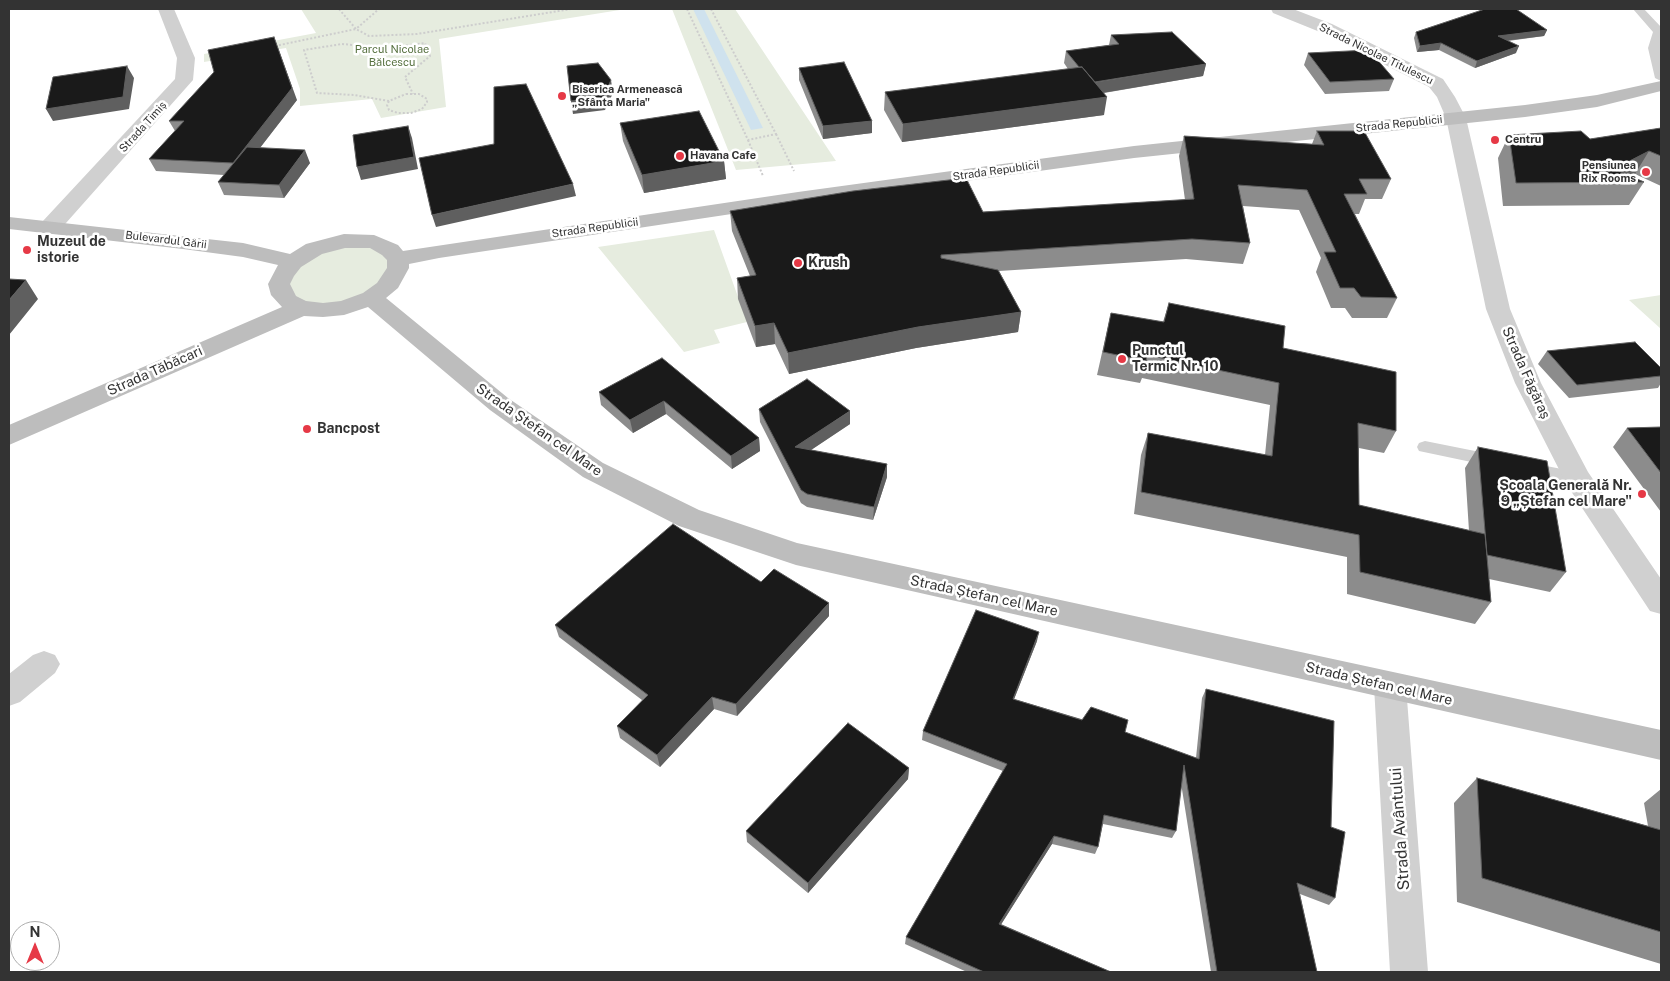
<!DOCTYPE html>
<html>
<head>
<meta charset="utf-8">
<style>
	body { margin:0 }
	#map { position:relative; width:1670px; height:981px; overflow:hidden; background:#fff; font-family:"Public Sans",sans-serif }
	canvas { display:block }
	.frame { position:absolute; inset:0; border:10px solid #333; pointer-events:none }
	.north { position:absolute; left:10px; top:921px; width:50px; height:50px; box-sizing:border-box; background:#fff; border:1px solid #adadad; border-radius:50%; rotate:0deg; font-size:14px; font-weight:700; line-height:20px; text-align:center; color:#333 }
	.north::after { content:''; display:block; margin:auto; width:18px; height:22px; background:#e63946; clip-path:polygon(50% 0,100% 100%,50% 72%,0 100%) }
</style>
</head>
<body>
<div id="map">
<canvas width="1670" height="981"></canvas>
<div class="frame"></div>
<div class="north">N</div>
</div>
<script>
const g = document.querySelector('canvas').getContext('2d');
g.lineJoin = 'round';
function paint(path, color) {
  g.fillStyle = color;
  g.fill(path, 'evenodd');
}
function poly(rows) {
  const path = new Path2D();
  for (const r of rows) {
    path.moveTo(r[0], r[1]);
    for (let i = 2; i < r.length; i += 2) path.lineTo(r[i], r[i + 1]);
  }
  return path;
}
function trace(path, color, width, dash) {
  g.strokeStyle = color;
  g.lineWidth = width;
  g.lineCap = dash ? 'butt' : 'round';
  g.setLineDash(dash || []);
  g.stroke(path);
}
function drawText(font, color, halo, rows, align = 'center') {
  g.font = font + ' "Public Sans",sans-serif';
  g.lineWidth = 5;
  g.setLineDash([]);
  g.textBaseline = 'middle';
  g.strokeStyle = halo;
  g.fillStyle = color;
  for (const [text, x, y, turn = 0] of rows) {
    g.save();
    g.translate(x, y);
    g.rotate((+turn || 0) * Math.PI / 180);
    g.textAlign = isNaN(turn) ? turn : align;
    if (halo) g.strokeText(text, 0, 0);
    g.fillText(text, 0, 0);
    g.restore();
  }
}
paint(poly([
	[301,9,626,9,439,39,446,107,381,118,372,99,300,106,300,89,286,48,204,62,204,54,316,33],
	[672,9,735,9,836,161,736,170],
	[714,230,747,322,714,330,720,343,684,352,598,247],
	[353,240,398,259,371,298,301,308,283,274,293,262],
	[1661,295,1661,329,1629,300]
]), '#e6ecdf');
paint(poly([
	[693,9,704,9,763,128,751,130]
]), '#cfe2ee');
trace(poly([
	[339,9,356,29,379,9],
	[687,9,748,140,776,134,711,9],
	[275,46,356,29,369,36,417,34,571,9],
	[406,94,419,94,427,99,427,102,422,109,411,113,398,113,389,110,387,105,389,101,406,94],
	[389,101,354,95,317,93,304,50,342,44,386,48,425,43,430,56,405,77,413,94],
	[776,134,794,171],
	[748,140,763,176]
]), '#cdcdcd', 2, [2, 2]);
paint(poly([
	[1633,9,1644,9,1661,27,1660,48,1661,81,1655,78,1648,48,1653,32,1633,9],
	[1425,441,1495,455,1501,457,1504,461,1501,465,1495,467,1419,451,1417,447,1419,443,1425,441],
	[1526,462,1577,472,1583,473,1586,478,1583,483,1577,484,1520,472,1517,468,1520,464,1526,462]
]), '#d0d0d0');
paint(poly([
	[158,9,174,9,195,58,193,80,58,232,50,233,42,232,39,227,42,222,175,79,177,58,158,9],
	[1271,9,1293,9,1332,24,1443,79,1455,97,1466,118,1510,309,1541,383,1588,472,1661,579,1661,614,1650,611,1567,485,1515,383,1486,309,1446,118,1437,97,1429,87,1320,32,1273,13,1271,9],
	[44,651,55,655,60,664,55,673,20,702,9,706,9,674,33,655,44,651],
	[1390,672,1401,676,1406,686,1428,972,1390,972,1374,686,1379,676,1390,672]
]), '#d0d0d0');
paint(poly([
	[1661,81,1661,91,1597,107,1525,117,1134,158,798,204,439,258,409,264,409,268,398,288,386,298,508,398,603,463,699,510,797,543,1661,730,1661,760,796,565,679,526,583,477,490,410,368,307,344,315,323,317,304,316,9,445,9,425,282,307,271,295,268,284,278,265,243,257,183,249,9,229,9,217,243,243,290,254,306,244,344,234,374,235,398,245,403,251,798,192,1134,146,1525,105,1597,95,1661,81],
	[345,248,370,248,382,255,387,260,387,268,377,283,363,293,341,301,323,303,306,301,296,296,290,284,294,276,301,267,322,254,345,248]
]), '#bdbdbd');
paint(poly([
	[1547,30,1544,36,1508,41,1516,53,1475,68,1439,50,1417,52,1414,38,1416,32],
	[1111,35,1206,64,1203,76,1104,93,1104,115,902,142,884,110,885,92,1068,69,1064,63,1066,51,1109,45],
	[1308,53,1394,79,1389,91,1325,94,1304,65],
	[799,68,872,121,872,133,823,139,799,80],
	[297,100,260,148,310,163,284,198,224,195,218,182,224,175,156,171,149,159,175,131,169,121],
	[620,123,724,161,726,179,644,193,623,141],
	[1661,128,1661,186,1635,174,1631,176,1644,182,1629,205,1503,206,1498,158,1509,135,1590,139],
	[1317,131,1391,179,1382,199,1365,199,1359,214,1355,214,1397,298,1387,318,1352,318,1345,308,1331,308,1316,272,1321,258,1299,210,1243,206,1250,243,1243,264,1186,259,999,271,1021,312,1018,332,916,348,789,374,775,344,756,347,738,299,737,278,750,276,732,231,730,211,983,212,1185,200,1179,156,1184,136,1312,144],
	[1169,303,1283,348,1396,431,1384,453,1359,448,1359,505,1469,531,1465,468,1478,447,1566,572,1550,592,1489,579,1491,602,1475,624,1347,594,1347,557,1134,514,1141,455,1148,433,1265,455,1270,405,1142,378,1140,383,1097,375,1111,313,1163,322],
	[1547,351,1661,368,1661,383,1658,388,1569,398,1538,364],
	[662,358,759,438,760,451,732,469,666,414,633,433,601,405,599,392],
	[759,409,850,424,811,450,887,464,887,477,873,520,807,507,801,503,760,422],
	[1661,427,1661,512,1613,447,1627,428],
	[761,582,829,616,737,716,714,709,660,767,620,738,617,726,642,700,559,637,555,625],
	[1037,641,1014,699,1125,732,1196,758,1202,698,1206,689,1331,827,1335,898,1329,905,1300,894,1317,972,1211,972,1181,783,1176,831,1172,838,1103,824,1098,847,1095,854,1052,844,1001,924,1111,972,967,972,905,944,906,937,1003,771,922,740,923,731],
	[909,768,908,779,808,893,747,842,746,831],
	[1477,778,1648,826,1644,803,1661,789,1661,964,1457,902,1454,803]
]), '#8c8c8c');
paint(poly([
	[1547,30,1544,36,1495,42,1498,36],
	[274,37,297,100,238,176,233,163],
	[1441,43,1439,50,1417,52,1420,46],
	[1519,46,1516,53,1475,68,1477,61],
	[1206,64,1203,76,1090,95,1092,83],
	[127,66,134,78,129,109,53,121,46,109],
	[611,80,613,93,605,110,573,114,571,101],
	[1107,97,1104,115,902,142,903,124],
	[872,121,872,133,823,139,823,126],
	[408,126,412,138,418,169,361,180,357,167],
	[305,150,310,163,284,198,279,185],
	[1649,151,1635,174,1620,182,1614,169],
	[724,161,726,179,644,193,642,175],
	[573,184,576,196,436,227,432,215],
	[26,280,38,299,9,335,9,300],
	[1021,312,1018,332,916,348,789,374,788,353,918,327],
	[774,323,775,344,756,347,755,326],
	[664,401,666,414,633,433,630,420],
	[850,411,850,424,796,460,795,447],
	[759,438,760,451,732,469,731,456],
	[887,464,887,477,873,520,874,507],
	[829,603,829,616,737,716,736,704],
	[1039,632,1037,641,1011,707,1013,699],
	[712,697,714,709,660,767,657,755],
	[909,768,908,779,808,893,808,883],
	[1054,836,1052,844,997,931,999,924]
]), '#5f5f5f');
const building = poly([
	[1485,9,1516,9,1547,30,1498,36,1519,46,1477,61,1441,43,1420,46,1416,32,1485,9],
	[1172,32,1206,64,1095,82,1082,67,1079,67,1066,51,1119,44,1111,35,1172,32],
	[274,37,292,88,233,163,149,159,184,121,169,121,214,72,208,50,274,37],
	[1369,50,1394,79,1330,82,1308,53,1369,50],
	[844,62,872,121,823,126,799,68,844,62],
	[598,63,611,80,603,98,571,101,567,66,598,63],
	[127,66,123,97,46,109,53,77,127,66],
	[1082,67,1107,97,903,124,885,92,1082,67],
	[526,84,573,184,432,215,419,158,494,144,494,87,526,84],
	[699,111,724,161,642,175,620,123,699,111],
	[408,126,414,157,357,167,353,135,408,126],
	[1661,128,1661,156,1649,151,1614,169,1644,182,1516,183,1509,135,1581,131,1590,139,1661,128],
	[1317,131,1364,131,1391,179,1359,179,1367,194,1344,194,1397,298,1361,297,1354,288,1340,288,1324,252,1336,252,1307,190,1238,185,1250,243,1192,239,941,255,941,258,998,270,1021,312,918,327,788,353,774,323,755,326,737,278,756,275,730,211,853,191,966,178,983,212,1194,199,1184,136,1324,145,1317,131],
	[247,147,305,150,279,185,218,182,247,147],
	[9,279,26,280,9,300,9,279],
	[1169,303,1285,326,1283,348,1396,372,1396,431,1358,423,1359,505,1485,534,1491,602,1360,572,1359,535,1141,492,1148,433,1272,456,1279,383,1147,355,1146,361,1103,352,1111,313,1164,322,1169,303],
	[1635,342,1661,368,1661,376,1577,385,1547,351,1635,342],
	[662,358,759,438,731,456,664,401,630,420,599,392,662,358],
	[807,379,850,411,795,447,887,464,874,507,807,494,801,490,759,409,807,379],
	[1661,427,1661,473,1627,428,1661,427],
	[1478,447,1547,461,1566,572,1487,555,1478,447],
	[673,524,761,582,774,569,829,603,736,704,712,697,657,755,617,726,648,695,555,625,673,524],
	[976,610,1039,632,1013,699,1082,720,1091,707,1128,720,1125,732,1199,759,1206,689,1334,721,1331,827,1345,832,1335,898,1297,883,1317,972,1217,972,1184,765,1176,831,1104,815,1098,847,1054,836,999,924,1111,972,984,972,906,937,1007,764,923,731,976,610],
	[848,723,909,768,808,883,746,831,848,723],
	[1477,778,1661,830,1661,932,1482,878,1477,778]
]);
paint(building, '#1a1a1a');
trace(building, '#5f5f5f', 1);
for (const [x, y, r, color] of [
	[562,96,5,"#e63946"],
	[1495,140,5,"#e63946"],
	[680,156,5,"#e63946"],
	[1646,172,5,"#e63946"],
	[27,250,5,"#e63946"],
	[798,263,5,"#e63946"],
	[1122,359,5,"#e63946"],
	[307,429,5,"#e63946"],
	[1642,494,5,"#e63946"]
]) {
  const dot = new Path2D();
  dot.arc(x, y, r, 0, 2 * Math.PI);
  g.fillStyle = color;
  g.fill(dot);
  trace(dot, '#fff', 2);
}
drawText('11px', '#56703f', '#fff', [
	["Parcul Nicolae",392,50],
	["Bălcescu",392,63]
]);
drawText('11px', '#333', '#fff', [
	["Strada Nicolae Titulescu",1376,54,26],
	["Strada Republicii",1399,124,-6],
	["Strada Timiș",143,127,-48],
	["Strada Republicii",996,171,-8],
	["Strada Republicii",595,228,-8],
	["Bulevardul Gării",166,240,7]
]);
drawText('bold 11px', '#333', '#fff', [
	["Biserica Armenească",572,90],
	["„Sfânta Maria\"",572,103],
	["Centru",1505,140],
	["Havana Cafe",690,156],
	["Pensiunea",1636,166,"right"],
	["Rix Rooms",1636,179,"right"]
], 'left');
drawText('bold 14px', '#333', '#fff', [
	["Muzeul de",37,242],
	["istorie",37,258],
	["Krush",808,263],
	["Punctul",1132,351],
	["Termic Nr. 10",1132,367],
	["Bancpost",317,429],
	["Școala Generală Nr.",1632,486,"right"],
	["9 „Ștefan cel Mare\"",1632,502,"right"]
], 'left');
drawText('14px', '#333', '#fff', [
	["Strada Tăbăcari",155,371,-24],
	["Strada Făgăraș",1526,373,66],
	["Strada Ștefan cel Mare",539,430,35],
	["Strada Ștefan cel Mare",984,596,12],
	["Strada Ștefan cel Mare",1379,684,13]
]);
drawText('16px', '#333', '#fff', [
	["Strada Avântului",1400,829,-94]
]);
</script>
</body>
</html>
